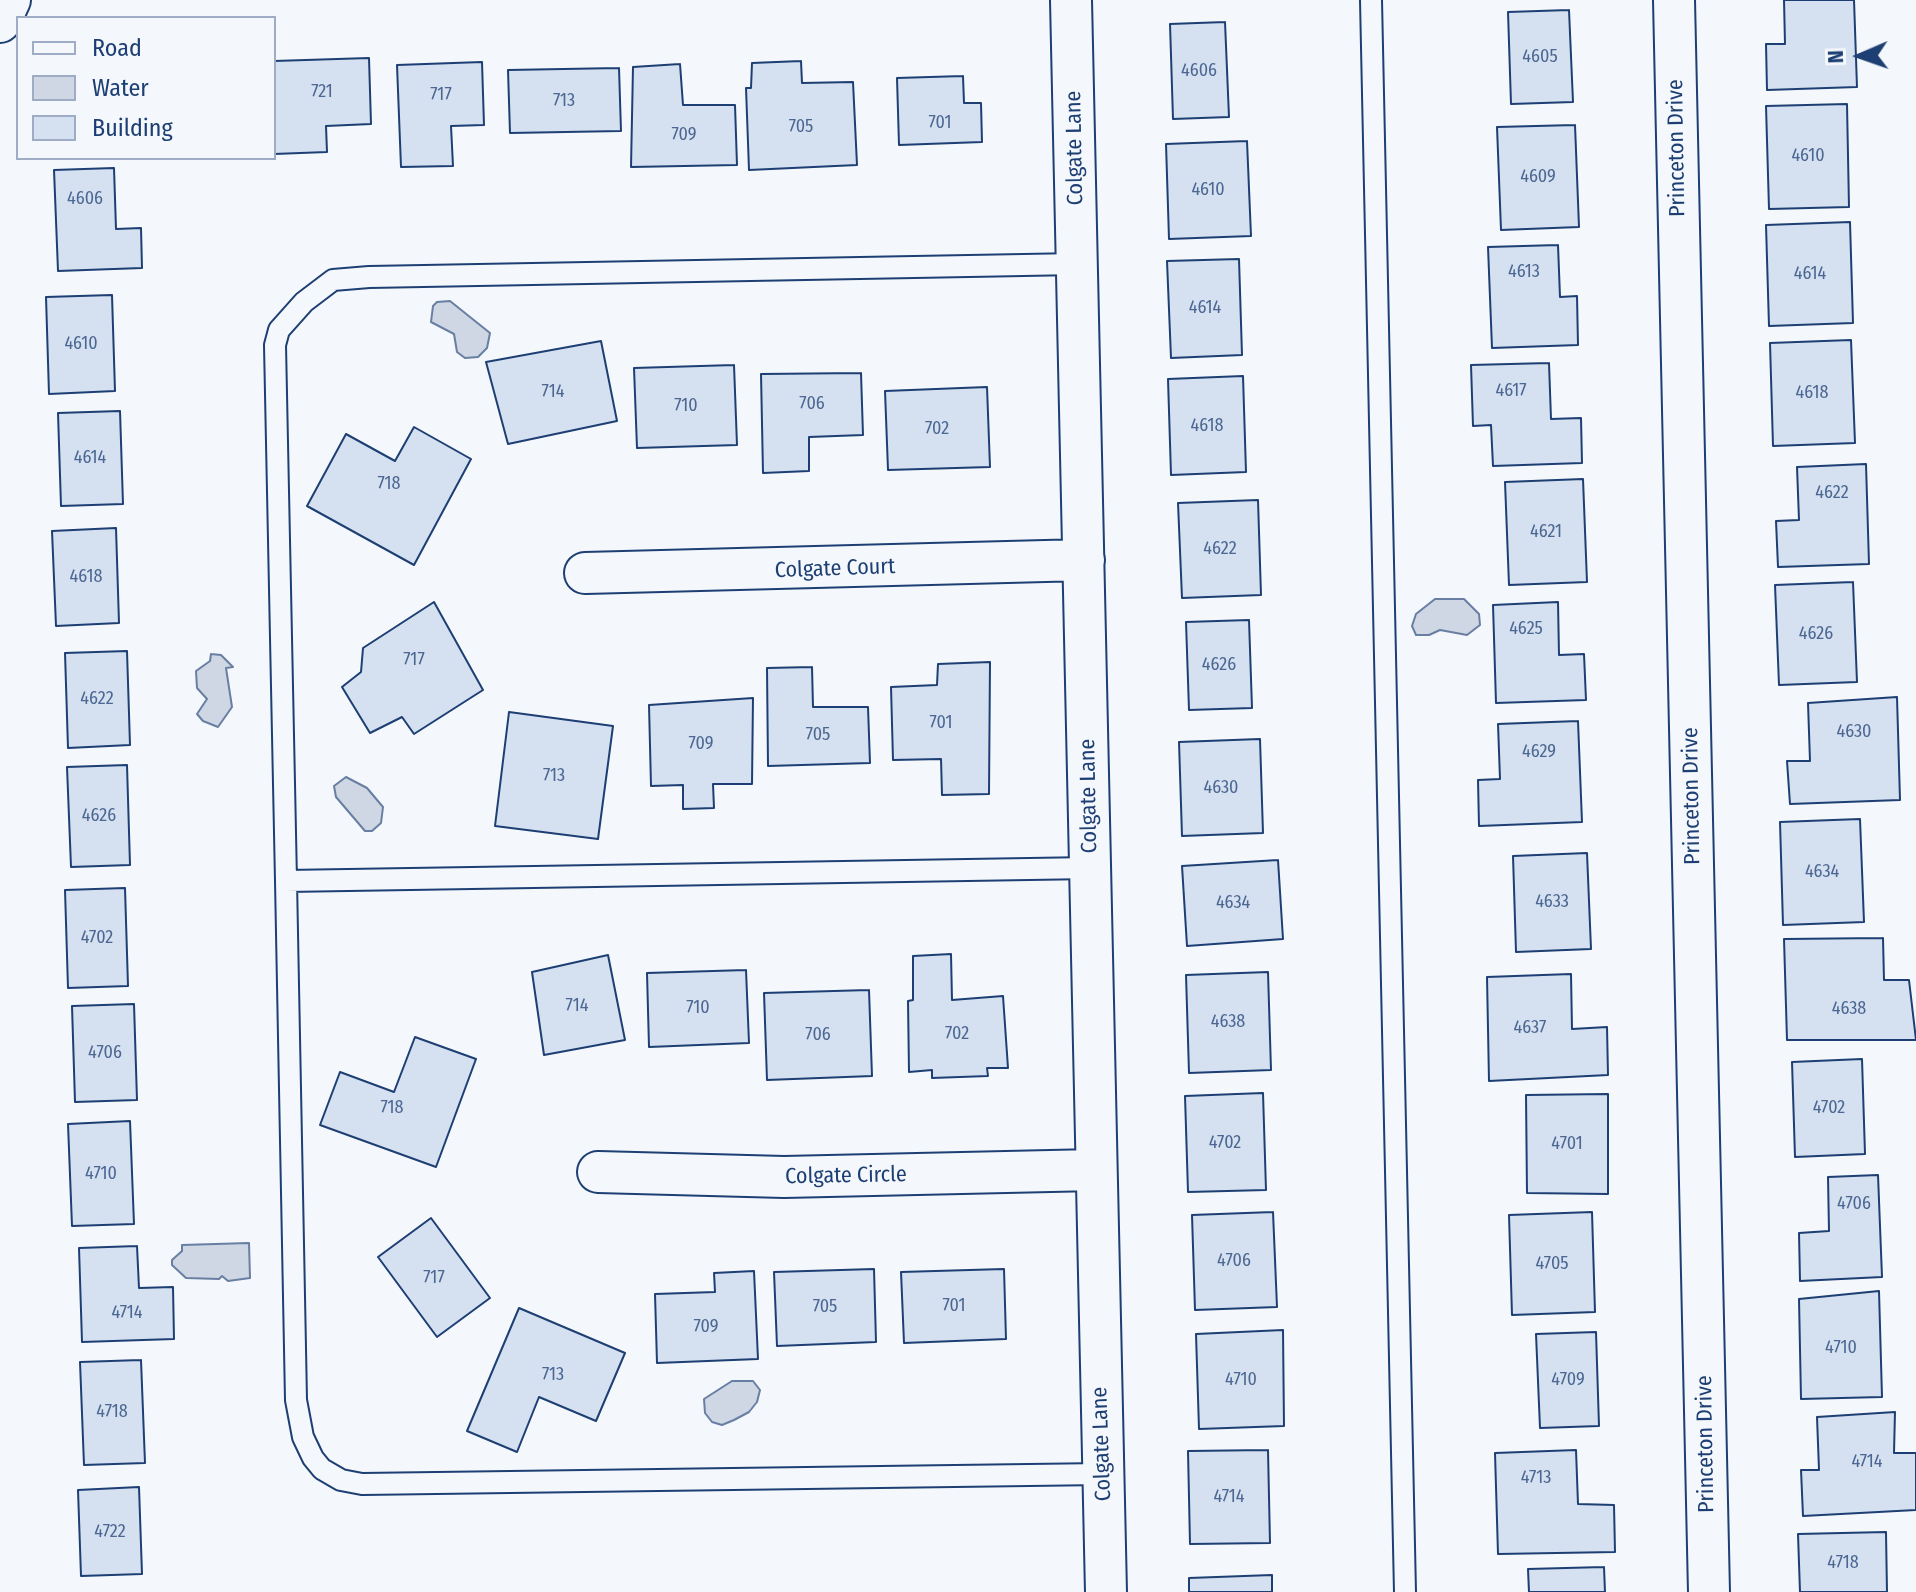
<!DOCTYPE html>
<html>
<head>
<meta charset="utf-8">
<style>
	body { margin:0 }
	#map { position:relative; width:1916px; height:1592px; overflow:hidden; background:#f4f7fb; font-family:"Fira Sans Condensed",sans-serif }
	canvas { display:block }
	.legend { position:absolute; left:16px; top:16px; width:260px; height:144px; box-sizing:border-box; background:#f4f7fb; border:2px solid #9eadc5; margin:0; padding:10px 14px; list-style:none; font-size:24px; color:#1d3f73 }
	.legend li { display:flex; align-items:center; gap:16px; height:40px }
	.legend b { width:40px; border:2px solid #9eadc5 }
	.north { position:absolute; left:1820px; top:16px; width:80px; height:80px; -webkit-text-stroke:6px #f4f7fb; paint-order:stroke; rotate:268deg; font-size:22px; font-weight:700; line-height:32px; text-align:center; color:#1d3f73 }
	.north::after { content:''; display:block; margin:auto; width:28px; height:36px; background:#1d3f73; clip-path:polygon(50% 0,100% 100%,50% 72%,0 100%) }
</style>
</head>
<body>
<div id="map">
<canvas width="1916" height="1592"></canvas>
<ul class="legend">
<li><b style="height:10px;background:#f4f7fb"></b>Road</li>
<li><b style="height:22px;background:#cfd7e4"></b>Water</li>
<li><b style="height:22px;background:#d5e0f0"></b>Building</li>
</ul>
<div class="north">N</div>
</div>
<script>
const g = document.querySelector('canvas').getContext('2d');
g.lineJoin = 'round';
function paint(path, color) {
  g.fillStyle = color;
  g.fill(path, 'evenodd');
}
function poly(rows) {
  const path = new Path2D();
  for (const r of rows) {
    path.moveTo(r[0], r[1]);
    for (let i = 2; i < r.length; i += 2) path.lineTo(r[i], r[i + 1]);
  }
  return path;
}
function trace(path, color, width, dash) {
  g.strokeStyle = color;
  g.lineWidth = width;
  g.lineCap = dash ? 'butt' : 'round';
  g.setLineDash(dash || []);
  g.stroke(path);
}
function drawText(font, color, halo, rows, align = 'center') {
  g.font = font + ' "Fira Sans Condensed",sans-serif';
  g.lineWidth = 6;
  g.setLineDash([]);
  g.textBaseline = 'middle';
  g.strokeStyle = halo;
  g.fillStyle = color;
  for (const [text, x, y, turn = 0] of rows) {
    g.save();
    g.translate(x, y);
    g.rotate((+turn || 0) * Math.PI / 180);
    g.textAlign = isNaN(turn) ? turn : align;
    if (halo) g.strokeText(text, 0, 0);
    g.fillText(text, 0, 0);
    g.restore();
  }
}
const water = poly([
	[450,301,490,333,487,348,478,357,465,358,457,352,454,334,431,322,433,306,437,302,450,301],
	[1435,599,1464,599,1479,614,1480,625,1467,635,1440,630,1429,635,1416,635,1412,626,1416,614,1435,599],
	[211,654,221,655,233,667,226,668,232,707,218,727,203,721,197,714,207,699,197,688,196,671,210,661,211,654],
	[346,777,367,788,383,807,381,823,372,831,365,831,336,797,334,786,346,777],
	[249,1243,250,1278,228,1281,222,1276,219,1279,186,1278,172,1265,172,1260,182,1251,182,1245,249,1243],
	[732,1381,753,1381,760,1390,757,1402,749,1412,734,1420,722,1425,712,1422,705,1413,704,1399,732,1381]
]);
paint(water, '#cfd7e4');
trace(water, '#687fa3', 2);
const building = poly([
	[1784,0,1854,0,1857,87,1767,90,1766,44,1785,44,1784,0],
	[1569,10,1573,102,1511,104,1508,12,1569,10],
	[1225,22,1229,117,1173,119,1170,24,1225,22],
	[369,58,371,124,326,126,327,152,274,154,274,61,369,58],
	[801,61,802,83,853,82,857,165,749,170,746,88,751,88,752,63,801,61],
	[482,62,484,125,451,126,453,166,401,167,397,65,482,62],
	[680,64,683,105,735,105,737,165,631,167,633,67,680,64],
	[619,68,621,131,510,133,508,70,619,68],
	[963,76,964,103,981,103,982,142,899,145,897,78,963,76],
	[1847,104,1849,207,1769,209,1766,106,1847,104],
	[1575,125,1579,227,1501,230,1497,127,1575,125],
	[1247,141,1251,236,1169,239,1166,144,1247,141],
	[114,168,116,229,141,228,142,268,58,271,54,170,114,168],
	[1850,222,1853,323,1769,326,1766,225,1850,222],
	[1558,245,1560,297,1577,296,1578,345,1492,348,1488,247,1558,245],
	[1239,259,1242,355,1171,358,1167,261,1239,259],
	[112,295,115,391,49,394,46,297,112,295],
	[1851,340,1855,443,1773,446,1770,343,1851,340],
	[601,341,617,421,508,444,486,362,601,341],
	[1549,363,1551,419,1581,418,1582,463,1493,466,1491,425,1473,426,1471,365,1549,363],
	[734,365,737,445,637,448,634,368,734,365],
	[861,373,863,435,809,437,809,471,763,473,761,374,861,373],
	[1243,376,1246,472,1171,475,1168,379,1243,376],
	[987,387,990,467,888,470,885,391,987,387],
	[120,411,123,504,61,506,58,413,120,411],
	[414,427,471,459,414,565,307,506,346,434,395,461,414,427],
	[1866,464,1869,564,1778,567,1776,521,1799,520,1797,467,1866,464],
	[1583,479,1587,582,1509,585,1505,482,1583,479],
	[1258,500,1261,595,1182,598,1178,503,1258,500],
	[116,528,119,623,56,626,52,531,116,528],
	[1853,582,1857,682,1779,685,1775,585,1853,582],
	[434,602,483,690,414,734,402,717,370,733,342,687,361,672,363,648,434,602],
	[1558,602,1559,655,1584,654,1586,700,1496,703,1493,605,1558,602],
	[1249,620,1252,708,1189,710,1186,622,1249,620],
	[127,651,130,745,68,748,65,653,127,651],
	[990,662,989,794,942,795,941,759,893,760,891,687,937,685,938,664,990,662],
	[812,667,813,707,868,707,870,763,768,766,767,668,812,667],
	[1897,697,1900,800,1790,804,1787,761,1810,761,1808,703,1897,697],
	[753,698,752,784,713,784,714,808,683,809,683,785,651,786,649,705,753,698],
	[509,712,613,726,598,839,495,826,509,712],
	[1578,721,1582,822,1479,826,1478,780,1500,779,1498,724,1578,721],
	[1260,739,1263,833,1182,836,1179,742,1260,739],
	[127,765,130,865,71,867,67,767,127,765],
	[1860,819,1864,922,1783,925,1780,822,1860,819],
	[1587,853,1591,949,1516,952,1513,856,1587,853],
	[1278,860,1283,939,1187,946,1182,866,1278,860],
	[125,888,128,986,68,988,65,890,125,888],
	[1883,938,1884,980,1909,980,1916,1040,1787,1040,1784,939,1883,938],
	[951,954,952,1000,1003,996,1008,1068,987,1068,988,1076,932,1078,932,1070,909,1072,908,1001,913,1000,913,956,951,954],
	[608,955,625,1040,544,1055,532,972,608,955],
	[746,970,749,1043,649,1047,647,973,746,970],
	[1268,972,1271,1070,1189,1073,1186,975,1268,972],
	[1571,974,1572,1029,1607,1027,1608,1075,1489,1081,1487,977,1571,974],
	[869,990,872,1076,767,1080,764,993,869,990],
	[134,1004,137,1100,75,1102,72,1006,134,1004],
	[415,1037,476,1059,436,1167,320,1125,340,1072,394,1092,415,1037],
	[1862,1059,1865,1154,1795,1157,1792,1062,1862,1059],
	[1263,1093,1266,1190,1188,1192,1185,1096,1263,1093],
	[1608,1094,1608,1194,1527,1193,1526,1095,1608,1094],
	[130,1121,134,1224,72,1226,68,1124,130,1121],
	[1878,1175,1882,1277,1800,1281,1799,1233,1829,1231,1828,1177,1878,1175],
	[1273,1212,1277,1307,1195,1310,1192,1215,1273,1212],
	[1592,1212,1595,1312,1512,1315,1509,1215,1592,1212],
	[431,1218,490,1298,437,1337,378,1257,431,1218],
	[137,1246,139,1288,173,1287,174,1339,82,1342,79,1248,137,1246],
	[874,1269,876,1342,777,1346,774,1272,874,1269],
	[1004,1269,1006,1339,904,1343,901,1272,1004,1269],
	[754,1271,758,1359,657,1363,655,1294,715,1292,714,1273,754,1271],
	[1879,1291,1882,1397,1801,1399,1799,1299,1879,1291],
	[519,1308,625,1353,596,1421,539,1397,517,1452,467,1431,519,1308],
	[1283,1330,1284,1426,1199,1429,1196,1334,1283,1330],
	[1596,1332,1599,1426,1540,1428,1536,1334,1596,1332],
	[141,1360,145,1463,84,1465,80,1362,141,1360],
	[1895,1412,1894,1453,1916,1453,1916,1510,1803,1516,1801,1470,1819,1470,1817,1417,1895,1412],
	[1268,1450,1270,1543,1190,1544,1188,1451,1268,1450],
	[1576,1450,1578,1504,1614,1505,1615,1552,1498,1554,1495,1453,1576,1450],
	[139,1487,142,1574,81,1576,78,1490,139,1487],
	[1886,1532,1887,1592,1800,1592,1798,1534,1886,1532],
	[1604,1567,1605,1592,1529,1592,1528,1569,1604,1567],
	[1272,1575,1272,1592,1189,1592,1189,1578,1272,1575]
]);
paint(building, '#d5e0f0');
trace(building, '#1d3f73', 2);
const lane = poly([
	[1371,0,1405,1592],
	[1091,868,286,881,296,1400,303,1437,313,1458,322,1469,341,1480,362,1484,1103,1474],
	[286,881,275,345,279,330,304,302,333,280,369,277,1078,264]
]);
const street = poly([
	[1071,0,1106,1592],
	[1674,0,1709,1592],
	[0,22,10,0],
	[585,573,1084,560],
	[598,1172,784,1177,1095,1170]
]);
trace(lane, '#1d3f73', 24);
trace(street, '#1d3f73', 44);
trace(lane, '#f4f7fb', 20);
trace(street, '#f4f7fb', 40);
drawText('18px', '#4b6792', null, [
	["4605",1540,57],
	["4606",1199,71],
	["721",322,92],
	["717",441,95],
	["713",564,101],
	["701",940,123],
	["705",801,127],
	["709",684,135],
	["4610",1808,156],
	["4609",1538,177],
	["4610",1208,190],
	["4606",85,199],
	["4613",1524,272],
	["4614",1810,274],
	["4614",1205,308],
	["4610",81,344],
	["4617",1511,391],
	["714",553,392],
	["4618",1812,393],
	["706",812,404],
	["710",686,406],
	["4618",1207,426],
	["702",937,429],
	["4614",90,458],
	["718",389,484],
	["4622",1832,493],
	["4621",1546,532],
	["4622",1220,549],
	["4618",86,577],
	["4625",1526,629],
	["4626",1816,634],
	["717",414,660],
	["4626",1219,665],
	["4622",97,699],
	["701",941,723],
	["4630",1854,732],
	["705",818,735],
	["709",701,744],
	["4629",1539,752],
	["713",554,776],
	["4630",1221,788],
	["4626",99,816],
	["4634",1822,872],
	["4633",1552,902],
	["4634",1233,903],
	["4702",97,938],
	["714",577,1006],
	["710",698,1008],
	["4638",1849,1009],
	["4638",1228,1022],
	["4637",1530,1028],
	["702",957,1034],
	["706",818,1035],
	["4706",105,1053],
	["718",392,1108],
	["4702",1829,1108],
	["4702",1225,1143],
	["4701",1567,1144],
	["4710",101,1174],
	["4706",1854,1204],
	["4706",1234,1261],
	["4705",1552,1264],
	["717",434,1278],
	["701",954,1306],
	["705",825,1307],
	["4714",127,1313],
	["709",706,1327],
	["4710",1841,1348],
	["713",553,1375],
	["4710",1241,1380],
	["4709",1568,1380],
	["4718",112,1412],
	["4714",1867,1462],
	["4713",1536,1478],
	["4714",1229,1497],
	["4722",110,1532],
	["4718",1843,1563]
]);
drawText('22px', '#1d3f73', '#f4f7fb', [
	["Colgate Lane",1075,148,-91],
	["Princeton Drive",1677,148,-91],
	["Colgate Court",835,569,-2],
	["Colgate Lane",1089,796,-91],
	["Princeton Drive",1692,796,-91],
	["Colgate Circle",846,1176,-1],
	["Colgate Lane",1102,1444,-92],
	["Princeton Drive",1706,1444,-91]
]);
</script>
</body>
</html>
